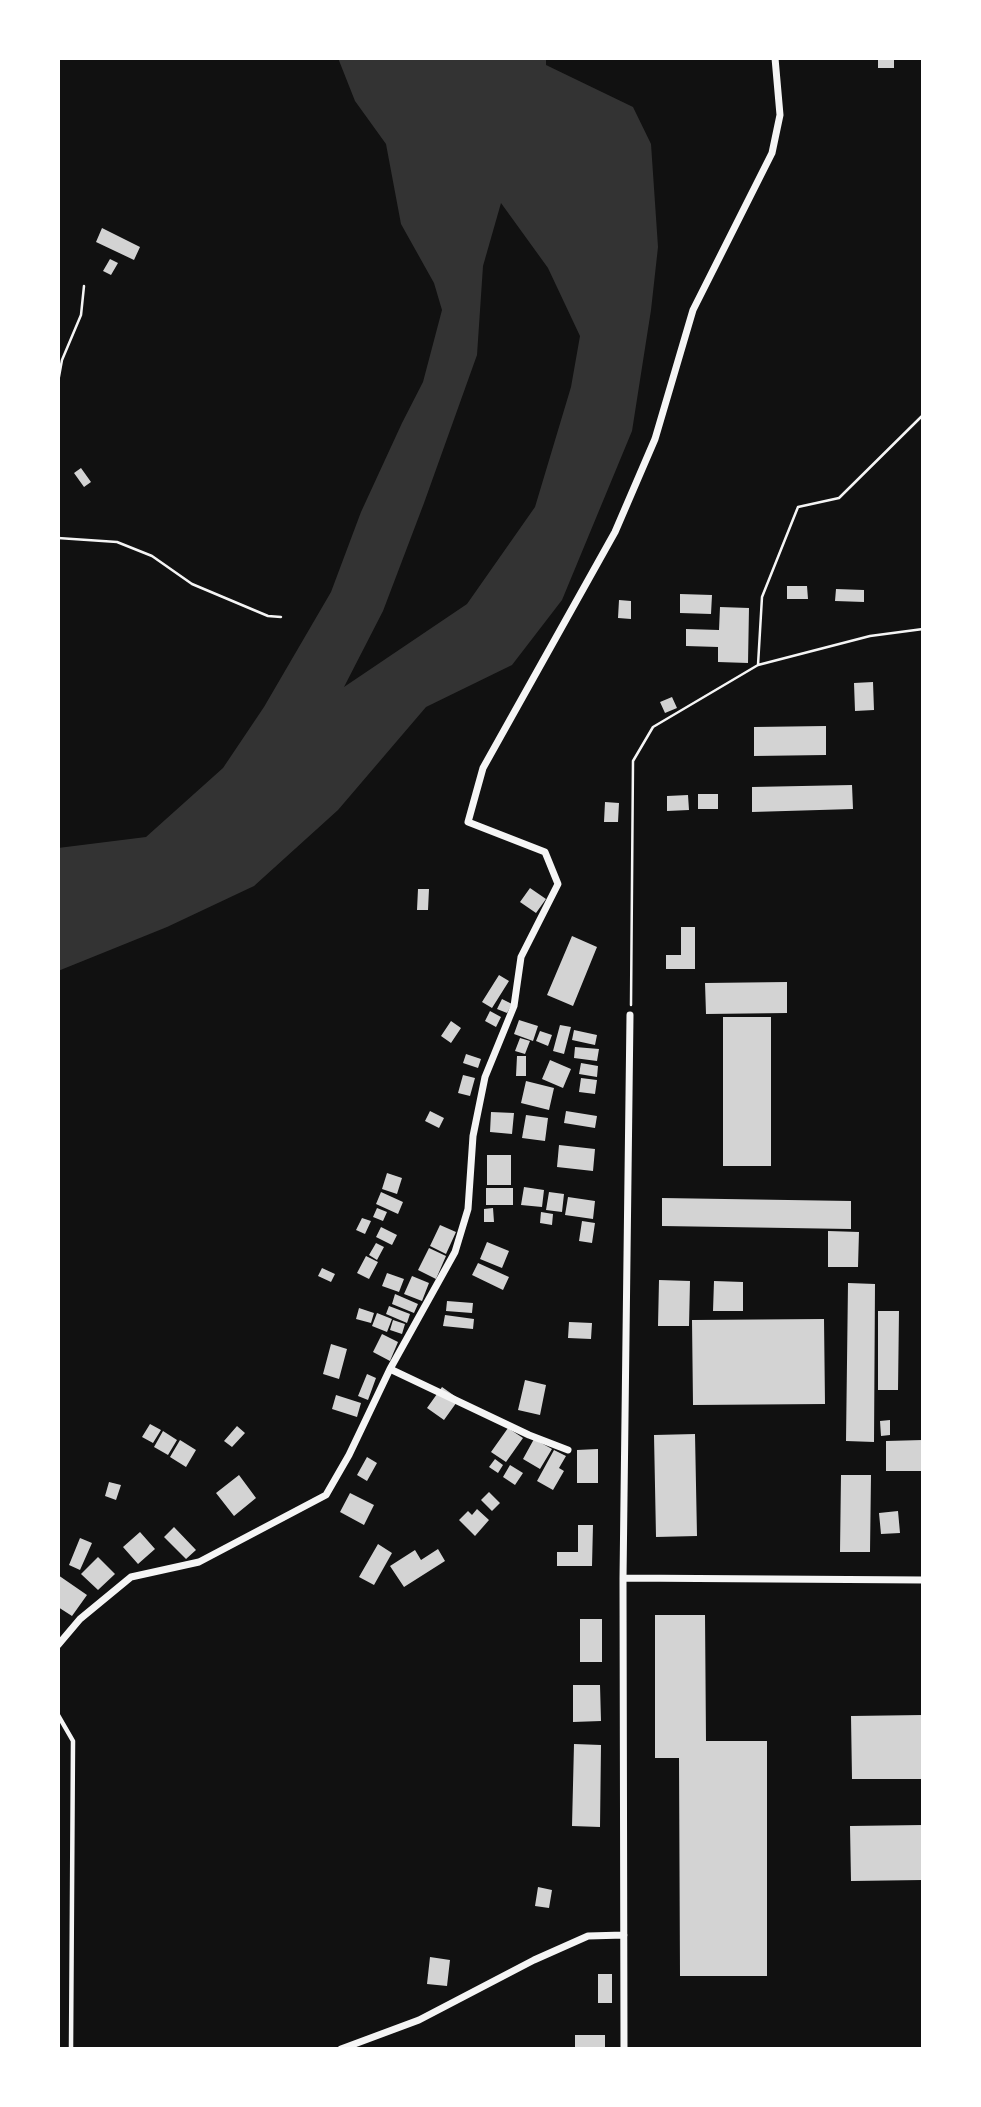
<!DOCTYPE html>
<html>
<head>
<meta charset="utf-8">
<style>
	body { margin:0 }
	#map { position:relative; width:981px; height:2107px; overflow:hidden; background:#111; font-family:Spectral,serif }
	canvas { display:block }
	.frame { position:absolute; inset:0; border:60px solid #fff; pointer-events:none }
</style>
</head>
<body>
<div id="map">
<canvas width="981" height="2107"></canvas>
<div class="frame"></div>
</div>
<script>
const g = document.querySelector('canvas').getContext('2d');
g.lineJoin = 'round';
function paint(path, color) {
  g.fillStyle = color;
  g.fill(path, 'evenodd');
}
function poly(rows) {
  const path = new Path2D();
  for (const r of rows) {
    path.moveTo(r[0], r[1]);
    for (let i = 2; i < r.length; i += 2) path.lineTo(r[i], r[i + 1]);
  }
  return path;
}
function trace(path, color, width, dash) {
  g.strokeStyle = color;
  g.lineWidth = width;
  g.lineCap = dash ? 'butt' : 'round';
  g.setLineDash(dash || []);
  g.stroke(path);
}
paint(poly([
	[338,58,546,58,546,65,633,107,651,144,658,247,651,310,632,431,562,600,512,665,426,707,338,810,254,886,167,927,58,971,58,848,146,837,223,768,264,707,331,592,361,512,402,423,423,382,442,310,434,283,401,224,386,144,355,101],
	[501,203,548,268,580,336,571,387,535,507,467,604,344,687,383,611,424,503,477,355,483,266]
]), '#333');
paint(poly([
	[878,58,894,58,894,68,878,68],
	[102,228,140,247,134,260,96,242],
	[110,259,118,263,111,275,103,271],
	[81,468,91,482,84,487,74,473],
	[787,586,807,586,808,599,787,599],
	[836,589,864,590,864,602,835,601],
	[680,594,712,595,711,614,680,613],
	[619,600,631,601,631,619,618,618],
	[720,607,749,608,748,663,718,662,718,647,686,646,686,629,719,630],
	[873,682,874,710,855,711,854,683],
	[672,697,677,708,665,713,660,702],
	[826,726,826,755,754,756,754,727],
	[852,785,853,809,752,812,752,787],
	[698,794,718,794,718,809,698,809],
	[688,795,689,810,667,811,667,796],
	[605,802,619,803,618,822,604,822],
	[530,888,546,899,536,913,520,902],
	[418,889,429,889,428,910,417,910],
	[681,927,695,927,695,969,666,969,666,955,681,955],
	[572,936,597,947,573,1006,547,995],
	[499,975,509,981,492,1008,482,1002],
	[787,982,787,1013,706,1014,705,983],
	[502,999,512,1004,507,1013,497,1009],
	[490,1011,501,1017,496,1027,485,1021],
	[723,1017,771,1017,771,1166,723,1166],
	[519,1020,538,1026,533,1041,514,1034],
	[451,1021,461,1028,451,1043,441,1036],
	[560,1025,571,1027,564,1054,553,1051],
	[574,1030,597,1035,595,1045,572,1040],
	[540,1031,552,1035,548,1046,536,1041],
	[520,1038,530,1041,525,1054,515,1051],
	[575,1047,599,1049,597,1061,574,1058],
	[466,1054,481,1059,478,1068,463,1063],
	[517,1056,526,1056,526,1076,516,1076],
	[550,1060,571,1069,563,1088,542,1079],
	[581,1063,598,1066,597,1077,579,1074],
	[463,1075,475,1078,470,1096,458,1093],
	[581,1078,597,1080,595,1094,579,1092],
	[526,1081,554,1088,549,1110,521,1103],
	[430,1111,444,1118,439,1128,425,1121],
	[566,1111,597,1116,595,1128,564,1123],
	[491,1112,514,1113,512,1134,490,1132],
	[526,1115,548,1118,545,1141,522,1138],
	[559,1145,595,1149,593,1171,557,1167],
	[487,1155,511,1155,511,1185,487,1185],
	[387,1173,402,1178,397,1194,382,1189],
	[524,1187,544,1190,542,1207,521,1205],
	[486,1188,513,1188,513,1205,486,1205],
	[381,1192,403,1202,398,1214,376,1204],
	[549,1192,564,1194,562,1212,546,1210],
	[568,1197,595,1201,593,1219,565,1215],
	[662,1198,851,1201,851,1229,662,1226],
	[377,1208,387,1212,383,1221,373,1217],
	[493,1208,494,1222,484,1222,484,1209],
	[541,1212,553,1214,552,1225,540,1223],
	[362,1218,371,1221,365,1234,356,1230],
	[582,1221,595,1223,592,1243,579,1241],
	[440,1225,456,1232,446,1254,430,1246],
	[381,1227,397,1235,392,1245,376,1237],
	[828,1231,859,1232,858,1267,828,1267],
	[487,1242,509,1251,502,1268,480,1259],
	[376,1243,384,1247,377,1260,369,1255],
	[429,1248,446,1256,436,1279,418,1270],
	[366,1256,378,1262,369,1279,357,1273],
	[478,1263,509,1277,503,1290,472,1275],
	[322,1268,335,1274,331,1282,318,1276],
	[387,1273,404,1279,399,1292,382,1286],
	[412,1276,429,1283,422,1301,404,1294],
	[659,1280,690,1281,689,1326,658,1326],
	[714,1281,743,1282,743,1311,713,1311],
	[848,1283,875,1284,874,1442,846,1441],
	[395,1294,418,1304,414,1313,392,1304],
	[447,1301,473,1303,472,1313,446,1311],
	[389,1306,410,1314,407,1323,386,1314],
	[359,1308,374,1313,371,1323,356,1319],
	[878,1311,899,1311,898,1390,878,1390],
	[377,1313,392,1319,387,1332,372,1326],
	[445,1315,474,1319,473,1329,443,1326],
	[824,1319,825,1404,693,1405,692,1320],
	[393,1320,405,1324,402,1334,390,1330],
	[569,1322,592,1323,591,1339,568,1338],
	[382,1334,398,1342,390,1361,373,1352],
	[331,1344,347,1349,339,1379,323,1374],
	[367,1374,376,1378,368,1400,358,1396],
	[525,1380,546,1385,540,1415,518,1410],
	[442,1387,459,1399,444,1420,427,1408],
	[336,1395,361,1403,357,1417,332,1409],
	[890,1420,890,1435,881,1436,880,1421],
	[150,1424,161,1430,153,1443,142,1437],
	[237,1426,245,1433,232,1447,224,1441],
	[508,1428,523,1438,506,1462,491,1452],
	[163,1431,177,1440,168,1455,154,1447],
	[695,1434,697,1536,656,1537,654,1435],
	[534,1439,552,1449,540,1469,523,1459],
	[180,1440,196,1450,186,1467,170,1457],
	[923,1440,923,1471,886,1471,886,1441],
	[598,1449,598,1483,577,1483,577,1450],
	[554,1450,566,1456,559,1468,564,1471,553,1490,537,1481],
	[367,1457,377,1463,367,1481,357,1475],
	[495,1459,503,1465,498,1473,489,1467],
	[510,1465,523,1473,515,1485,503,1477],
	[239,1475,256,1498,234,1516,216,1493],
	[841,1475,871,1475,870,1552,840,1552],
	[109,1482,121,1485,116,1500,105,1496],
	[489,1492,500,1503,492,1511,481,1500],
	[350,1493,374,1505,364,1525,340,1512],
	[477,1509,489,1520,475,1536,459,1520,468,1511,472,1515],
	[898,1511,900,1533,881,1534,879,1513],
	[578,1525,593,1525,592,1566,557,1566,557,1552,578,1552],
	[174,1527,196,1550,186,1559,164,1537],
	[140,1532,155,1549,138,1564,123,1547],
	[80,1538,92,1543,80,1570,69,1565],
	[378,1544,392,1553,374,1585,359,1577],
	[438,1549,445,1561,404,1587,390,1566,415,1550,421,1560],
	[98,1557,115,1574,98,1590,81,1574],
	[58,1575,87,1595,72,1616,58,1607],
	[655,1615,705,1615,706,1741,767,1741,767,1976,680,1976,679,1758,655,1758],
	[580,1619,602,1619,602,1662,580,1662],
	[573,1685,600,1685,601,1721,573,1722],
	[923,1715,923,1779,852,1779,851,1716],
	[574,1744,601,1745,600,1827,572,1826],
	[923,1825,923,1880,851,1881,850,1826],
	[538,1887,552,1890,549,1908,535,1906],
	[430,1957,450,1960,447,1986,427,1984],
	[598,1974,612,1974,612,2003,598,2003],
	[575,2035,605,2035,605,2049,575,2049]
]), '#d3d3d3');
trace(poly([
	[58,382,62,360,81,315,84,286],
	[58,538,117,542,152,556,192,584,268,616,281,617],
	[758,665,762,597,798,507,839,498,923,415],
	[631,1005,633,761,653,727,758,665,870,636,923,629]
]), '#f5f5f5', 2.5);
trace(poly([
	[58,1715,73,1741,71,2048]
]), '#f5f5f5', 4.5);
trace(poly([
	[390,1369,529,1435,568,1450],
	[623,1578,923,1580],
	[58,1645,80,1619,131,1577,199,1562,326,1495,349,1455,390,1369,455,1252,468,1209,473,1136,485,1077,514,1006,521,957,558,884,545,852,468,822,483,768,615,532,655,439,693,310,772,153,780,115,775,58],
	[341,2049,419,2020,534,1960,588,1936,624,1935],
	[624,2049,623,1578,630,1015]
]), '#f5f5f5', 7);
</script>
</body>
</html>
